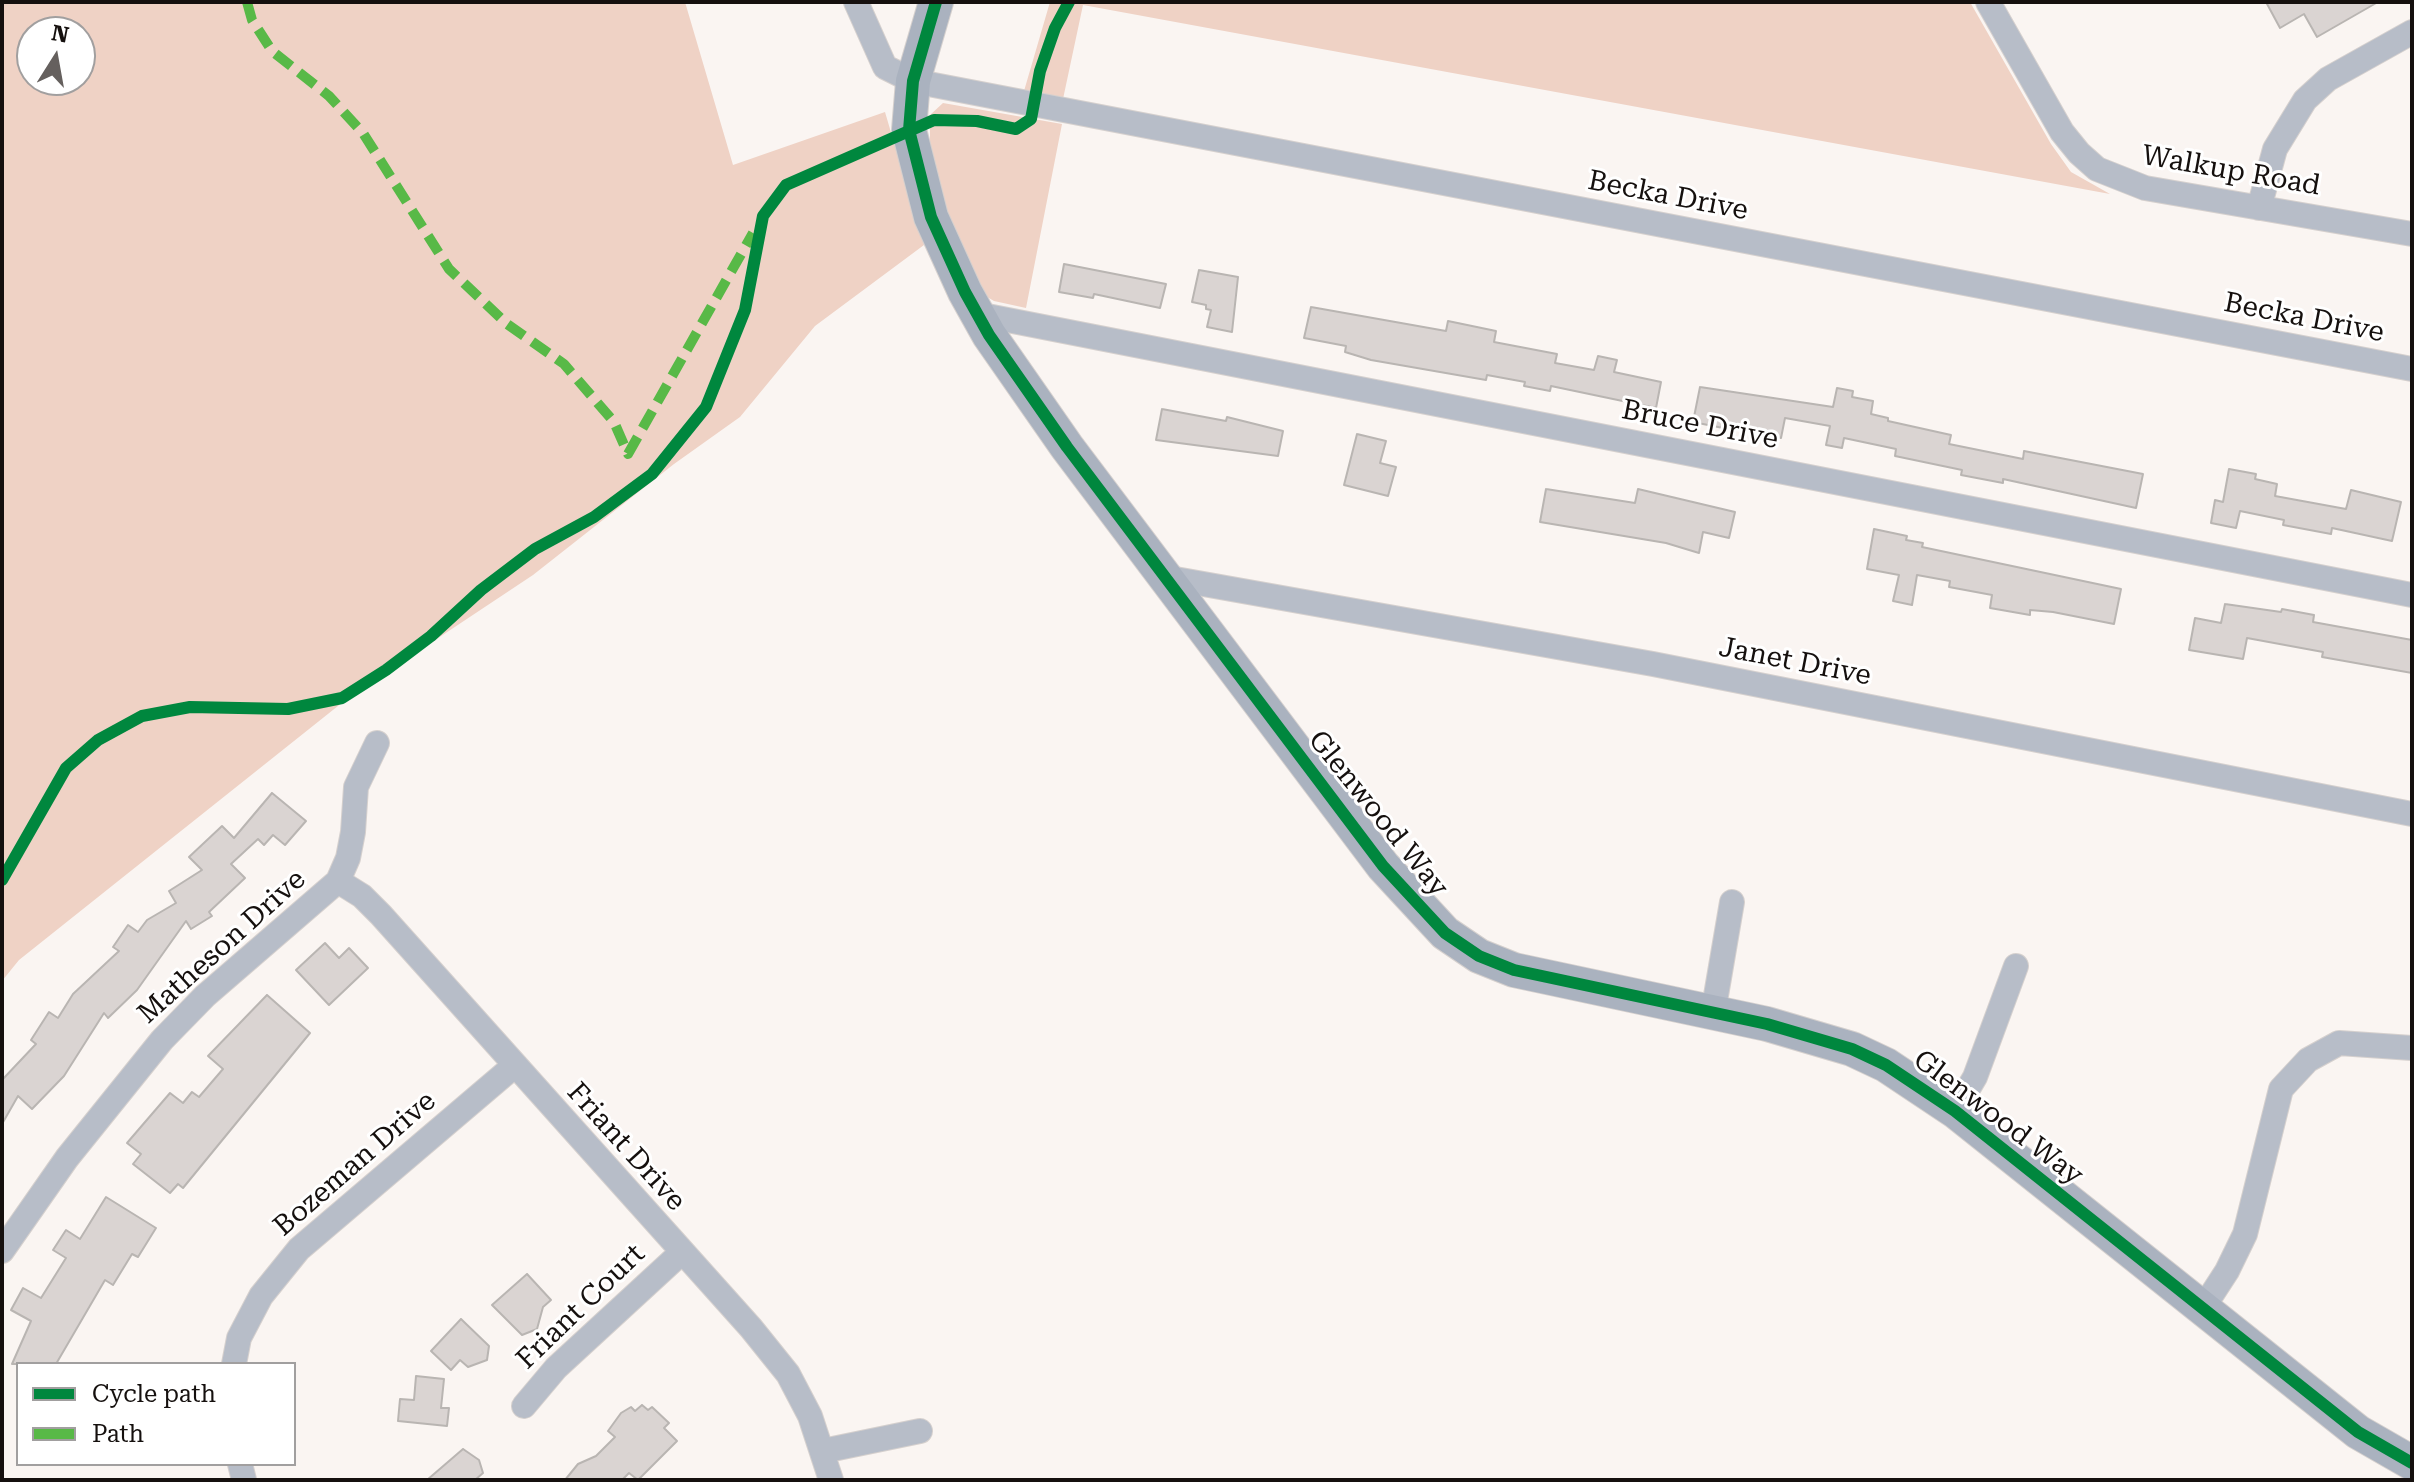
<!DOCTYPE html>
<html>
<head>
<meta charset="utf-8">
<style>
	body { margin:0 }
	#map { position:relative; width:2414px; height:1482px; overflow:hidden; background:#faf5f2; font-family:"Roboto Serif",serif }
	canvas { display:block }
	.frame { position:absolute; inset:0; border:4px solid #15100e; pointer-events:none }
	.legend { position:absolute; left:16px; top:1362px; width:280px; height:104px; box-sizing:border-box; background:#fff; border:2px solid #a19f9f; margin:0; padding:10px 14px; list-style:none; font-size:24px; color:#15100e }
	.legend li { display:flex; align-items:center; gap:16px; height:40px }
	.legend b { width:40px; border:2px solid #a19f9f }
	.north { position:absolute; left:16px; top:16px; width:80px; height:80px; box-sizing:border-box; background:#fff; border:2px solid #a19f9f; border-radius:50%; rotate:11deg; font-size:22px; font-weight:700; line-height:32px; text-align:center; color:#15100e }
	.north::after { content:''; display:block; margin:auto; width:28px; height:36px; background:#65605e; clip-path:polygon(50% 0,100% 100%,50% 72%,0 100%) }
</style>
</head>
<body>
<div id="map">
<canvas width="2414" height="1482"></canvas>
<div class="frame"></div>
<ul class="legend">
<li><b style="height:10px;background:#00873e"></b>Cycle path</li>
<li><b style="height:10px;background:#58b947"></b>Path</li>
</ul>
<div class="north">N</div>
</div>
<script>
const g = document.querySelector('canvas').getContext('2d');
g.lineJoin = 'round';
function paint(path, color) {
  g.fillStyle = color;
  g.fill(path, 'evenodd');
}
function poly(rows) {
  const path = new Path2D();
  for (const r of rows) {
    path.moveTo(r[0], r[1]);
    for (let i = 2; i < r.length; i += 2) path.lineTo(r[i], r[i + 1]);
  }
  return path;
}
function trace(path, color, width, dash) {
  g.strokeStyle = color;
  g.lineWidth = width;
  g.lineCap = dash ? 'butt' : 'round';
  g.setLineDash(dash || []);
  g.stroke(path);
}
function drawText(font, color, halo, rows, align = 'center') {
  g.font = font + ' "Roboto Serif",serif';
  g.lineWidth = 6;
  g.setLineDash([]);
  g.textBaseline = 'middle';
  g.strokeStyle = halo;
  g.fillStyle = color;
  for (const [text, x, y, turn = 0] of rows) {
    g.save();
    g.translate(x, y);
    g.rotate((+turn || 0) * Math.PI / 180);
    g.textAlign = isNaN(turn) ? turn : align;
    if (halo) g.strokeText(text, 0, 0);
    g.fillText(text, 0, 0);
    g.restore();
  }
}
paint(poly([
	[2,2,685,2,733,165,885,112,924,245,815,326,740,417,674,464,533,575,348,698,19,960,2,981],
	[32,32,80,32,80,80,32,80],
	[1050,2,1970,2,2051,144,2071,172,2110,194,1083,5,1063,99,1024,91],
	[943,103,1062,124,1026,308,994,301,977,291,940,203,930,144,930,115]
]), '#efd2c5');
const building = poly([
	[2266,2,2378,2,2317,37,2304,14,2280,28,2266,2],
	[1064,264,1166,284,1160,308,1094,294,1093,298,1059,292,1064,264],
	[1199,270,1238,277,1232,332,1207,327,1211,310,1206,309,1206,305,1192,302,1199,270],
	[1311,307,1446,331,1448,321,1496,331,1494,342,1557,354,1555,363,1594,370,1598,356,1617,360,1614,372,1661,382,1656,408,1551,386,1550,391,1524,386,1525,382,1487,375,1486,380,1371,360,1345,352,1346,346,1304,338,1311,307],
	[1700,387,1833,407,1837,388,1853,391,1852,397,1873,401,1871,414,1888,418,1888,421,1951,435,1949,444,2023,459,2024,451,2143,474,2136,508,2003,479,2003,483,1961,475,1962,470,1895,456,1896,449,1844,438,1842,448,1826,445,1830,426,1785,418,1781,438,1758,434,1759,429,1724,422,1723,428,1693,422,1700,387],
	[1162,409,1226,421,1227,417,1283,431,1278,456,1156,440,1162,409],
	[1357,434,1386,441,1380,463,1396,467,1388,496,1344,485,1357,434],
	[2229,469,2256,474,2255,479,2277,484,2275,496,2346,509,2351,490,2401,502,2392,541,2332,528,2331,534,2283,525,2284,520,2240,511,2236,528,2211,523,2215,500,2223,502,2229,469],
	[1546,489,1635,503,1638,489,1735,512,1729,538,1703,532,1699,553,1666,543,1540,522,1546,489],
	[1874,529,1907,536,1906,540,1923,543,1922,547,2121,589,2114,624,2053,612,2030,610,2030,615,1990,608,1992,595,1949,587,1950,581,1917,575,1912,605,1893,601,1899,575,1867,569,1874,529],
	[2225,604,2281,612,2282,609,2314,615,2313,622,2412,640,2412,673,2322,657,2323,652,2247,638,2243,659,2189,650,2195,618,2221,623,2225,604],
	[272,793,306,821,285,845,273,835,264,845,258,839,231,864,245,878,209,912,212,916,191,929,186,921,137,990,108,1018,104,1013,64,1076,32,1109,18,1096,2,1124,2,1080,36,1044,31,1040,49,1012,58,1018,73,994,119,951,113,947,128,925,138,932,147,920,176,903,169,891,202,870,189,857,222,826,234,838,272,793],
	[325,943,339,958,349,948,368,968,329,1005,296,970,325,943],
	[267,995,310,1033,183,1188,178,1184,170,1193,133,1164,141,1154,127,1143,170,1093,183,1103,192,1092,199,1097,223,1069,208,1056,267,995],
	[106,1197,156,1228,138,1257,132,1254,113,1285,105,1280,56,1364,12,1364,31,1321,11,1310,23,1288,41,1298,66,1258,53,1250,66,1230,80,1239,106,1197],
	[527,1274,551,1300,543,1307,537,1329,522,1335,492,1305,527,1274],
	[461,1319,489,1346,487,1360,468,1367,460,1360,451,1370,431,1351,461,1319],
	[416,1376,444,1379,441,1408,449,1408,447,1426,398,1421,400,1399,414,1400,416,1376],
	[642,1405,648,1410,652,1407,669,1423,664,1428,677,1441,638,1480,629,1473,622,1480,565,1480,578,1464,596,1456,615,1437,608,1431,621,1413,631,1407,635,1411,642,1405],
	[463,1449,479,1460,483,1473,475,1480,427,1480,463,1449]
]);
paint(building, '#dad4d2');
trace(building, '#b9b5b2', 2);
const street = poly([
	[856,2,885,67,913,81,2412,369],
	[1988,2,2062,132,2079,153,2097,169,2145,188,2412,234],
	[2259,208,2275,149,2305,100,2328,79,2412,32],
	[977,314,2412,595],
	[1164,577,1653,664,2412,814],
	[338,881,362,896,381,915,751,1328,788,1374,810,1416,831,1480],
	[1713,1013,1732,902],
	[1955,1111,1975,1077,2016,966],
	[2,1251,67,1158,162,1040,205,996,338,881,348,858,353,832,356,787,377,743],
	[2203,1308,2227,1271,2245,1234,2281,1089,2308,1060,2339,1043,2412,1048],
	[234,1364,239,1338,261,1296,299,1249,514,1066],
	[524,1406,556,1368,681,1253],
	[823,1451,920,1431],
	[240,1464,244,1480]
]);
const secondary = poly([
	[936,2,913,81,909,130,931,217,965,292,989,335,1067,447,1383,866,1445,933,1479,956,1514,970,1767,1024,1852,1049,1886,1065,1955,1111,2358,1432,2412,1463]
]);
trace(street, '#d5d0ce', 26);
trace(secondary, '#d5d0ce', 36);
trace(street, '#b7bdc8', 24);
trace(secondary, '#aab2bf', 34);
trace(poly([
	[247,2,252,20,272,51,329,96,363,133,449,269,507,324,564,364,614,422,628,454,753,233]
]), '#58b947', 10, [20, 10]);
trace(poly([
	[936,2,913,81,909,130,931,217,965,292,989,335,1067,447,1383,866,1445,933,1479,956,1514,970,1767,1024,1852,1049,1886,1065,1955,1111,2358,1432,2412,1463],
	[2,880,66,768,98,740,142,716,190,707,288,709,342,698,386,670,431,636,481,590,535,549,594,517,652,474,706,407,745,310,763,216,786,185,934,120,977,121,1016,129,1031,119,1040,71,1055,28,1069,2]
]), '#00873e', 12);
drawText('28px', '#15100e', '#fff', [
	["Walkup Road",2231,171,10],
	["Becka Drive",1668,196,11],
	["Becka Drive",2304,318,11],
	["Bruce Drive",1700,425,11],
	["Janet Drive",1795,662,11],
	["Glenwood Way",1378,814,51],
	["Matheson Drive",222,947,-42],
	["Glenwood Way",1998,1118,37],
	["Friant Drive",626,1147,48],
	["Bozeman Drive",355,1164,-41],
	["Friant Court",581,1307,-44]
]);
</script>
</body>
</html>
